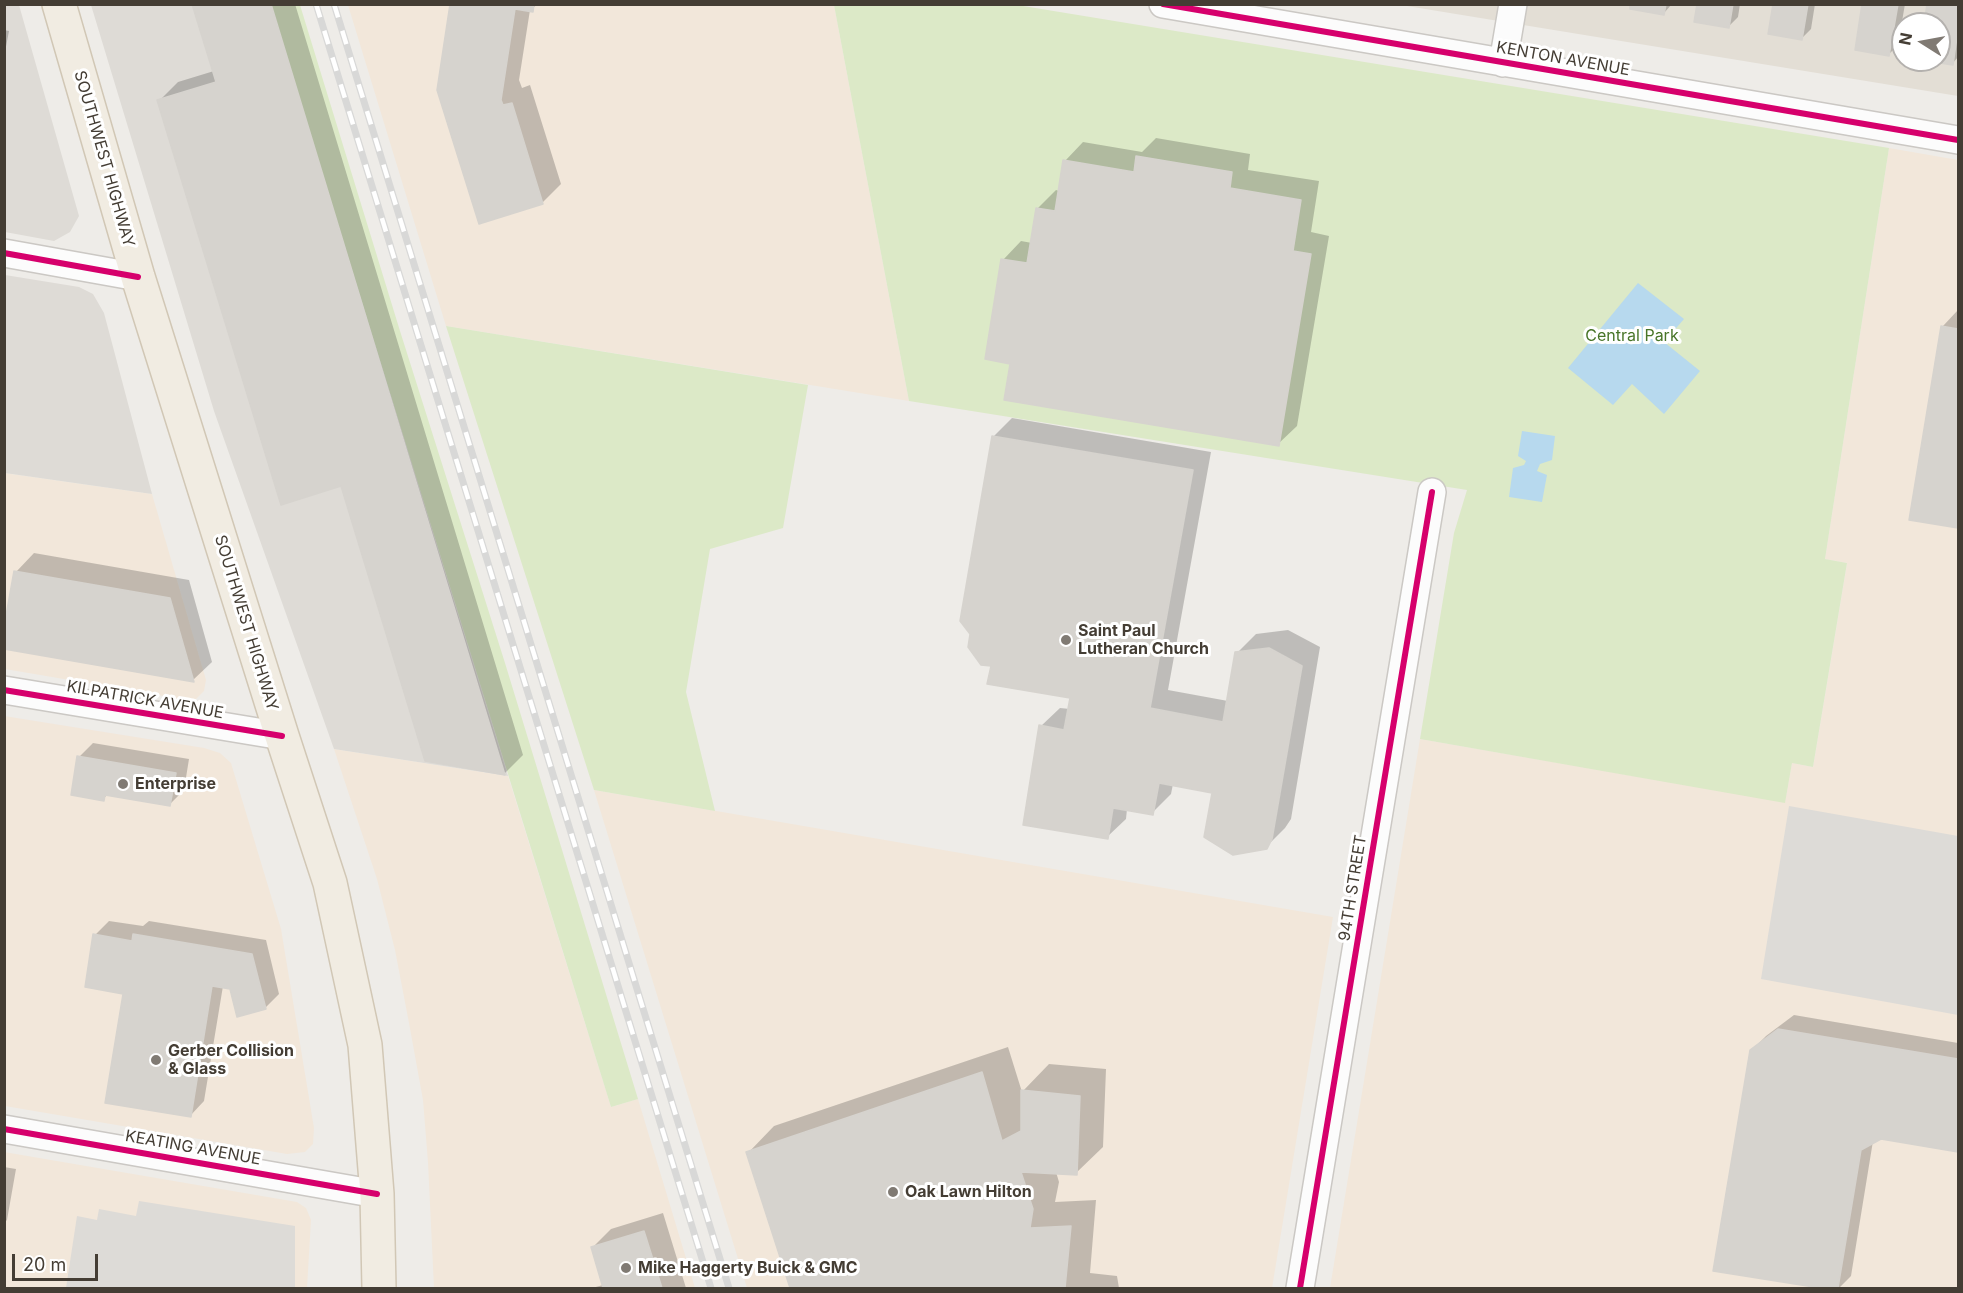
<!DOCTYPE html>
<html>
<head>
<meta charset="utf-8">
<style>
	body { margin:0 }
	#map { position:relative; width:1963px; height:1293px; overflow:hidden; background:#eeece8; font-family:Inter,sans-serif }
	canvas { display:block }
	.frame { position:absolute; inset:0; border:6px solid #443d34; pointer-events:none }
	.north { position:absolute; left:1891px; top:12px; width:60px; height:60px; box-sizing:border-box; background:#fff; border:2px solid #b4b1ae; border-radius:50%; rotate:281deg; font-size:16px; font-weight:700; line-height:24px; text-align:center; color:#443d34 }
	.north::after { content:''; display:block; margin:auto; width:21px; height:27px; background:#807a73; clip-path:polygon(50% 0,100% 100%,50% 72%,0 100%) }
	.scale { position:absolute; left:12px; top:1254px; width:86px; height:27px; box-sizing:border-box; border:3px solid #443d34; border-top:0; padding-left:8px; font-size:18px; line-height:21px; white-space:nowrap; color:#443d34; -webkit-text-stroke:4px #fff; paint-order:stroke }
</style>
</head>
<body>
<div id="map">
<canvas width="1963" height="1293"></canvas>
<div class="frame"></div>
<div class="north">N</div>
<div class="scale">20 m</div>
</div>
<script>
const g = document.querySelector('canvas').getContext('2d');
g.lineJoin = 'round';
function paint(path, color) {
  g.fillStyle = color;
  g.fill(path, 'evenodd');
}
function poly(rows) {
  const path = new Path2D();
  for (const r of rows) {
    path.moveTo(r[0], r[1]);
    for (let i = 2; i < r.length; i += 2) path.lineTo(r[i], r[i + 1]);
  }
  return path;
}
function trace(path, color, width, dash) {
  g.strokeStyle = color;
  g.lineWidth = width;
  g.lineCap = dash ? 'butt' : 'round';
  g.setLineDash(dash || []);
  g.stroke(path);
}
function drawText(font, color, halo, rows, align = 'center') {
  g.font = font + ' Inter,sans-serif';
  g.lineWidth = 6;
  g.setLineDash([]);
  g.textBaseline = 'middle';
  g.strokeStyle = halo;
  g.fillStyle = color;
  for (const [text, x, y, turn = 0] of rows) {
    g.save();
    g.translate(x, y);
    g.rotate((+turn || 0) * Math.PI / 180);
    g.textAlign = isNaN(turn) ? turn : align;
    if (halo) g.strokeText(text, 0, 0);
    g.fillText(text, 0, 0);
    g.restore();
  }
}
paint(poly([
	[1401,5,1958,5,1958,96,1462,15],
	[1903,24,1939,24,1939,60,1903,60]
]), '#e3ded5');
paint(poly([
	[348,5,834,5,909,401,446,326],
	[1889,148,1958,160,1958,1288,1330,1288,1420,739,1785,802,1792,763,1813,767,1847,563,1825,559],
	[4,473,152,494,206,680,204,691,196,699,187,700,5,669],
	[4,716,204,748,220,753,231,763,281,929,314,1128,313,1144,305,1152,287,1154,5,1106],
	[334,749,508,776,611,1107,638,1099,695,1288,434,1288,428,1162,423,1100,409,1023,395,950,377,879],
	[594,790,1333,917,1272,1288,747,1288],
	[4,1152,297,1202,306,1208,311,1220,307,1288,5,1288]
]), '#f2e7da');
paint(poly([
	[4,5,19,5,79,216,70,232,54,241,5,232],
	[91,5,270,5,508,776,334,749,214,411],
	[5,275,79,287,93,294,104,313,152,494,5,473]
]), '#dedbd6');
paint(poly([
	[270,5,300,5,400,331,505,663,638,1099,611,1107],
	[834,5,1017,5,1889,148,1825,559,1847,563,1813,767,1792,763,1785,803,1420,739,1454,533,1467,490,909,401],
	[446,326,808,385,783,528,710,549,686,692,715,811,594,790]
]), '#dce9c7');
paint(poly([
	[1789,806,1958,836,1958,1015,1761,979],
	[139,1201,295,1226,295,1288,66,1288,77,1216,97,1220,99,1209,136,1216]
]), '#dddbd7');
paint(poly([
	[1638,283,1684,319,1664,342,1700,371,1664,414,1632,384,1613,405,1568,368],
	[1522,431,1555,436,1552,460,1540,464,1537,471,1547,475,1542,502,1509,497,1513,468,1524,465,1526,461,1518,456]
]), '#b7d9ee');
paint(poly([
	[194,4,295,4,523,755,505,773,426,760,342,484,159,101,178,82,214,71],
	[452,4,538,4,530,10,519,80,522,88,530,85,561,184,542,203],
	[1632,4,1672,4,1664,13],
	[1698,4,1740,4,1738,17,1729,26],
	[1774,4,1815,4,1811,29,1802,38],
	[1864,4,1905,4,1898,45,1889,54],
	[1929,4,1958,4,1958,57,1952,64,1930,60,1939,60,1939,24,1925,24],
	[4,30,9,31,4,57],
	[1156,138,1250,154,1248,170,1319,181,1311,232,1329,236,1297,426,1278,444,1012,362,1003,260,1021,241,1032,243,1037,209,1056,190,1059,191,1065,161,1083,142,1142,152],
	[1958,310,1958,526,1911,519,1943,326],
	[1012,418,1211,452,1168,690,1228,701,1237,653,1256,634,1288,630,1320,647,1291,819,1285,828,1266,847,1213,792,1173,784,1171,794,1152,813,1127,809,1126,819,1107,837,1041,726,1060,708,1070,709,1072,696,993,665,993,437],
	[34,553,189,580,212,662,193,680,16,572],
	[93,743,189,759,184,790,170,804,108,794,103,799,79,757],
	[109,921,143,926,149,921,266,940,279,994,265,1008,231,988,223,986,204,1101,190,1116,95,935],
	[1794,1015,1958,1043,1958,1150,1881,1137,1873,1141,1851,1276,1839,1288,1715,1270,1751,1051,1766,1036],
	[1008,1047,1022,1092,1049,1064,1106,1069,1103,1147,1076,1173,1056,1172,1059,1182,1055,1202,1096,1200,1090,1273,1117,1276,1119,1288,791,1288,748,1153,774,1126],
	[4,1167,16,1169,7,1220,4,1223],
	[663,1213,686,1288,592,1288,603,1285,592,1248,611,1229]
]), '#0003');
const building = poly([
	[192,4,271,4,505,775,425,761,341,486,281,505,157,100,216,82,192,4],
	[450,4,534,4,533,12,515,9,501,100,503,105,512,103,543,204,479,224,437,90,450,4],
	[1630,4,1666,4,1664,15,1630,9,1630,4],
	[1697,4,1733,4,1729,28,1694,22,1697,4],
	[1773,4,1808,4,1802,40,1768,34,1773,4],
	[1862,4,1898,4,1889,56,1855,50,1862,4],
	[1927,4,1958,4,1958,30,1953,65,1920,60,1939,60,1939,24,1924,24,1927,4],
	[1136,156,1232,172,1230,188,1301,200,1293,251,1311,254,1279,446,1004,400,1010,364,985,359,1001,259,1027,263,1036,208,1055,211,1063,160,1134,172,1136,156],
	[1941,326,1958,329,1958,528,1909,520,1941,326],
	[992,436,1193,470,1150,708,1223,722,1235,652,1269,648,1302,666,1272,839,1267,849,1233,855,1204,837,1212,793,1159,783,1153,815,1113,808,1108,839,1023,825,1039,725,1064,730,1070,698,987,684,991,666,981,665,968,647,970,634,960,621,992,436],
	[14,571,170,598,194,682,4,649,4,627,14,571],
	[77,756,176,773,170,806,105,795,104,801,71,795,77,756],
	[93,934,132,941,133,934,252,954,266,1009,237,1017,230,989,212,986,191,1117,105,1103,123,994,85,987,93,934],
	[1778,1029,1958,1059,1958,1152,1881,1139,1861,1150,1838,1288,1820,1288,1713,1271,1750,1050,1778,1029],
	[982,1072,1002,1141,1021,1131,1021,1090,1080,1096,1077,1175,1021,1172,1033,1209,1030,1228,1071,1226,1065,1288,790,1288,746,1152,982,1072],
	[644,1231,662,1288,603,1288,591,1247,644,1231]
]);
paint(building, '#d6d3ce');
trace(building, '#d6d3ce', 1.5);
const minor = poly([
	[1163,4,1958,140],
	[1503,63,1513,4],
	[4,253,138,277],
	[4,690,282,736],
	[4,1129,377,1194],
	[1300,1288,1432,492]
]);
const primary = poly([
	[59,4,138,277,282,736,330,883,365,1045,377,1194,379,1288]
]);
trace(minor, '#cbc8c4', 30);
trace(primary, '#d1c7b5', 36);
trace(minor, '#fcfcfc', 27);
trace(primary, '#f1ece2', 33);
const rail = poly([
	[316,4,711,1288],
	[334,4,729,1288]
]);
trace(rail, '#d8d8d7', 7);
trace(rail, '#fff', 4.5, [14]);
trace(poly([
	[1163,4,1958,140],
	[4,253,138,277],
	[4,690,282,736],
	[4,1129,377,1194],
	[1300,1288,1432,492]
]), '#d6006c', 6);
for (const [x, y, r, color] of [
	[1066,640,6,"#807a73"],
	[123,784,6,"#807a73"],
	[156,1060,6,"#807a73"],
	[893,1192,6,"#807a73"],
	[626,1268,6,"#807a73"]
]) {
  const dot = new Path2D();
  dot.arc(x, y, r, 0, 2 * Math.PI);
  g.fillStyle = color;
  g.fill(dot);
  trace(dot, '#fff', 2);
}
drawText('16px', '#443d34', '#fff', [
	["KENTON AVENUE",1563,59,10],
	["SOUTHWEST HIGHWAY",104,159,74],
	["SOUTHWEST HIGHWAY",246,623,73],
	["KILPATRICK AVENUE",145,700,10],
	["94TH STREET",1353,888,-81],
	["KEATING AVENUE",193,1148,10]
]);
drawText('16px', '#487528', '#fff', [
	["Central Park",1632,336]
]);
drawText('bold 16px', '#443d34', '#fff', [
	["Saint Paul",1078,631],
	["Lutheran Church",1078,649],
	["Enterprise",135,784],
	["Gerber Collision",168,1051],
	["& Glass",168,1069],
	["Oak Lawn Hilton",905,1192],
	["Mike Haggerty Buick & GMC",638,1268]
], 'left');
</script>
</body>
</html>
